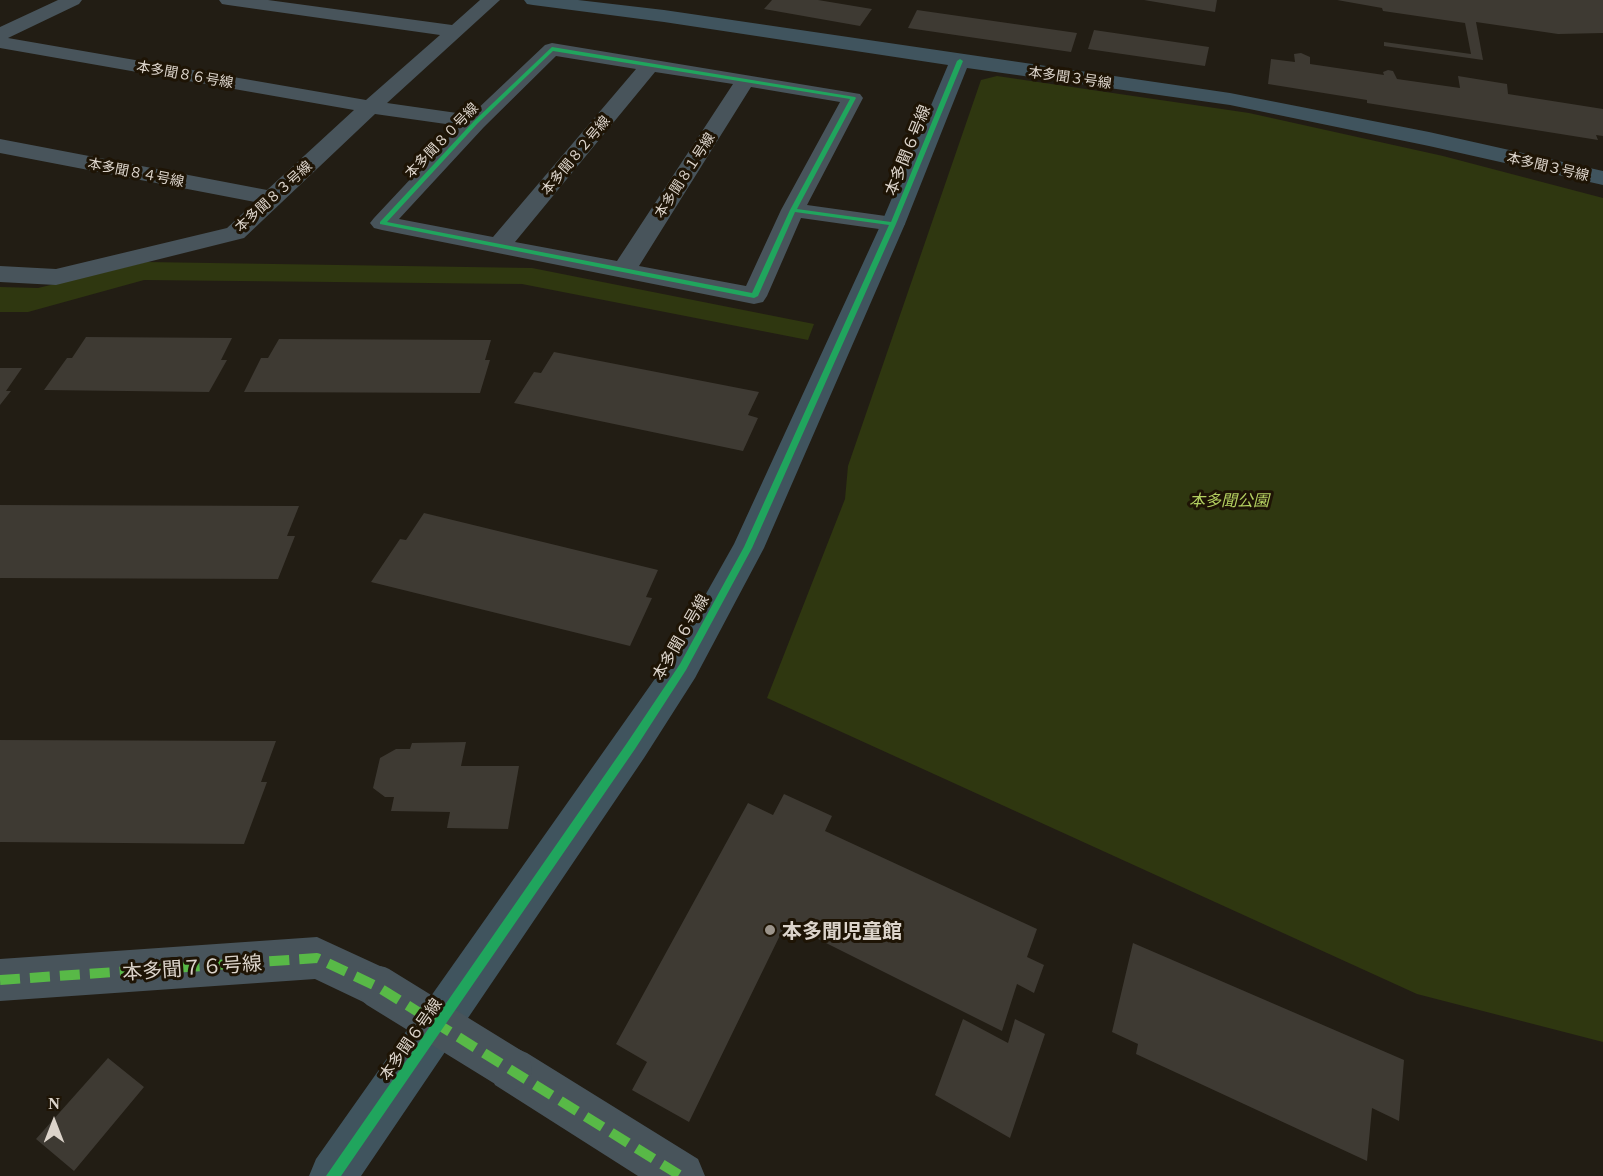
<!DOCTYPE html>
<html>
<head>
<meta charset="utf-8">
<style>
	body { margin:0 }
	#map { position:relative; width:1603px; height:1176px; overflow:hidden; background:#221d14; font-family:Georgia,serif }
	canvas { display:block }
	.north { position:absolute; left:24px; top:1092px; width:60px; height:60px; -webkit-text-stroke:4px #1e1405; paint-order:stroke; rotate:0deg; font-size:16px; font-weight:700; line-height:24px; text-align:center; color:#dcd4cb }
	.north::after { content:''; display:block; margin:auto; width:21px; height:27px; background:#dcd4cb; clip-path:polygon(50% 0,100% 100%,50% 72%,0 100%) }
</style>
</head>
<body>
<div id="map">
<canvas width="1603" height="1176"></canvas>
<div class="north">N</div>
</div>
<script>
const g = document.querySelector('canvas').getContext('2d');
g.lineJoin = 'round';
function paint(path, color) {
  g.fillStyle = color;
  g.fill(path, 'evenodd');
}
function poly(rows) {
  const path = new Path2D();
  for (const r of rows) {
    path.moveTo(r[0], r[1]);
    for (let i = 2; i < r.length; i += 2) path.lineTo(r[i], r[i + 1]);
  }
  return path;
}
function trace(path, color, width, dash) {
  g.strokeStyle = color;
  g.lineWidth = width;
  g.lineCap = dash ? 'butt' : 'round';
  g.setLineDash(dash || []);
  g.stroke(path);
}
function drawText(font, color, halo, rows, align = 'center') {
  g.font = font + ' Georgia,"Noto Sans JP",serif';
  g.lineWidth = 6;
  g.setLineDash([]);
  g.textBaseline = 'middle';
  g.strokeStyle = halo;
  g.fillStyle = color;
  for (const [text, x, y, turn = 0] of rows) {
    g.save();
    g.translate(x, y);
    g.rotate((+turn || 0) * Math.PI / 180);
    g.textAlign = isNaN(turn) ? turn : align;
    if (halo) g.strokeText(text, 0, 0);
    g.fillText(text, 0, 0);
    g.restore();
  }
}
paint(poly([
	[997,76,1249,113,1443,156,1603,198,1603,1042,1417,994,767,698,845,499,848,466,981,80],
	[146,262,532,268,814,324,808,340,522,284,144,280,28,312,0,312,0,287,38,288]
]), '#2f3710');
paint(poly([
	[772,0,818,0,872,9,860,26,764,9],
	[1144,0,1217,0,1215,12],
	[1337,0,1603,0,1603,33,1558,34,1476,22,1483,60,1384,46,1384,42,1471,54,1465,23,1383,11,1382,8],
	[917,10,1077,33,1071,52,908,28],
	[1094,30,1209,47,1205,66,1088,49],
	[1301,53,1310,57,1310,64,1384,75,1383,72,1388,70,1393,71,1397,79,1460,88,1458,76,1507,84,1508,94,1603,109,1603,136,1596,135,1598,140,1367,103,1367,100,1268,84,1271,59,1295,62,1294,54],
	[86,337,232,338,221,360,227,360,209,392,44,390,67,358,72,358],
	[279,339,491,340,485,360,490,360,480,393,244,392,261,358,268,358],
	[554,352,759,392,748,415,758,418,743,451,514,403,534,372,541,373],
	[0,368,22,368,6,391,11,391,0,405],
	[0,505,299,506,287,536,295,536,278,579,0,578],
	[424,513,658,570,646,597,652,598,630,646,371,582,400,539,406,540],
	[0,740,276,741,261,782,267,782,244,844,0,842],
	[466,742,461,766,519,766,508,829,447,828,450,812,391,811,394,797,385,797,373,788,380,758,396,749,410,749,412,743],
	[784,794,832,816,825,831,1037,929,1027,957,1044,965,1034,993,1017,984,1002,1031,786,923,689,1122,632,1090,647,1062,616,1044,748,803,773,815],
	[1133,943,1404,1060,1399,1121,1372,1108,1367,1161,1136,1054,1138,1044,1112,1032],
	[963,1019,1008,1043,1015,1019,1045,1034,1010,1138,935,1095],
	[108,1058,144,1087,74,1171,36,1139]
]), '#3e3a33');
paint(poly([
	[58,0,82,0,79,4,8,38,366,100,440,35,228,5,222,4,219,0,268,0,452,25,480,0,500,0,387,103,471,115,545,45,552,43,860,94,863,98,807,205,893,217,901,219,905,224,901,229,893,231,801,218,767,296,763,302,754,304,382,230,374,228,370,223,374,218,460,126,375,114,244,238,56,285,0,282,0,266,56,269,227,228,255,202,0,153,0,139,267,190,354,110,0,48,0,27,58,0],
	[556,56,636,69,493,237,399,219,484,127,556,56],
	[655,72,733,84,617,261,515,242,655,72],
	[751,87,840,102,781,210,746,286,639,266,751,87],
	[317,937,393,972,400,987,393,1002,378,1009,315,979,0,1001,0,959,317,937],
	[511,1046,527,1053,698,1159,705,1176,638,1176,495,1085,488,1069,495,1053,511,1046]
]), '#48545b');
paint(poly([
	[524,0,578,0,664,10,1230,93,1429,132,1603,171,1603,185,1429,146,1230,105,967,68,905,224,764,548,695,678,644,758,361,1176,309,1176,316,1159,671,656,734,544,881,224,948,65,664,22,533,5,527,4,524,0]
]), '#40545e');
trace(poly([
	[378,987,511,1069]
]), '#48545b', 42);
trace(poly([
	[0,980,317,958,378,987,681,1176]
]), '#58b947', 10, [20, 10]);
paint(poly([
	[552,47,855,97,856,98,797,209,891,222,957,61,960,59,963,61,896,224,752,548,686,670,635,749,341,1176,326,1176,627,743,680,664,744,547,889,225,795,212,758,296,754,298,380,224,380,222,474,121,552,47],
	[553,51,850,99,790,210,752,293,387,222,478,123,553,51]
]), '#20a55d');
for (const [x, y, r, color] of [
	[770,930,6,"#9b948b"]
]) {
  const dot = new Path2D();
  dot.arc(x, y, r, 0, 2 * Math.PI);
  g.fillStyle = color;
  g.fill(dot);
  trace(dot, '#1e1405', 2);
}
drawText('14px', '#dcd4cb', '#1e1405', [
	["本多聞８６号線",185,74,10],
	["本多聞３号線",1070,77,8],
	["本多聞８０号線",441,140,-46],
	["本多聞８２号線",575,155,-50],
	["本多聞３号線",1548,166,13],
	["本多聞８４号線",136,172,11],
	["本多聞８１号線",684,175,-57],
	["本多聞８３号線",273,196,-42]
]);
drawText('16px', '#dcd4cb', '#1e1405', [
	["本多聞６号線",907,150,-68],
	["本多聞６号線",680,637,-60],
	["本多聞６号線",410,1039,-55]
]);
drawText('italic 16px', '#b3cf60', '#1e1405', [
	["本多聞公園",1229,500]
]);
drawText('bold 20px', '#dcd4cb', '#1e1405', [
	["本多聞児童館",782,930]
], 'left');
drawText('20px', '#dcd4cb', '#1e1405', [
	["本多聞７６号線",192,967,-4]
]);
</script>
</body>
</html>
